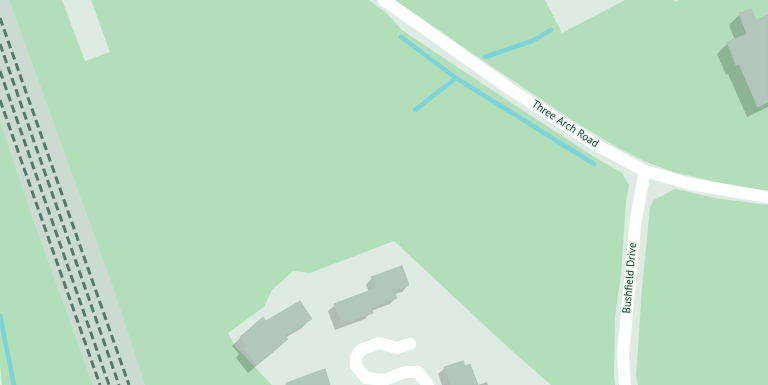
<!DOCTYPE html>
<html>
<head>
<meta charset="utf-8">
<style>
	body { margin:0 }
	canvas { display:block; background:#ddebe3 }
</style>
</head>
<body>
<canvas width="768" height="385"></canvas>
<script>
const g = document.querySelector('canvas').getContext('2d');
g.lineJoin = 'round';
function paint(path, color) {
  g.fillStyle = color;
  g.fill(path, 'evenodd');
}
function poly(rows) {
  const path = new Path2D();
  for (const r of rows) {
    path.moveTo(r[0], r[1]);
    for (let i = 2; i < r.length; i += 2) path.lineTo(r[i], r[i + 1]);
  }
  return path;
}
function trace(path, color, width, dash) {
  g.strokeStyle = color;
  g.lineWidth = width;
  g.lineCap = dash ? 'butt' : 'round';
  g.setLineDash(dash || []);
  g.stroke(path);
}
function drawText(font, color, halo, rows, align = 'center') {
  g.font = font + ' "PT Sans",sans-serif';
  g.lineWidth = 3;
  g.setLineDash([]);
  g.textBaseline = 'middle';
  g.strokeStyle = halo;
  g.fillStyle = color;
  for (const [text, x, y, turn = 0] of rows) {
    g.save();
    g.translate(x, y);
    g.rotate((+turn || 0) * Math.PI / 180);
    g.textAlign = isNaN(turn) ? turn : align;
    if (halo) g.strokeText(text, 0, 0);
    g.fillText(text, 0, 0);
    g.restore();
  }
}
paint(poly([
	[0,0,9,0,111,282,145,385,93,385,31,213,0,120]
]), '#cbdbd2');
paint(poly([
	[9,0,62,0,85,61,110,52,91,0,369,0,385,12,402,30,504,98,596,158,622,173,629,185,626,201,621,275,615,317,614,376,615,385,551,385,511,350,394,241,310,273,293,271,272,290,264,307,228,333,235,346,272,385,145,385,111,282],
	[395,0,545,0,562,33,625,0,674,0,675,2,679,0,768,0,768,15,756,20,751,9,739,13,747,34,727,42,757,57,760,78,748,84,757,107,768,102,768,191,745,188,720,183,674,172,646,162,618,148,572,120,491,66],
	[0,120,31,213,93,385,2,385,0,364],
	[675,189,715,198,768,205,768,385,638,385,636,377,642,288,650,207,654,200]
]), '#b2dfba');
paint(poly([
	[740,14,756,21,768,16,768,107,747,117,728,74,726,75,717,54,728,43,735,40,729,25],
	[372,278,408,285,402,292,395,294,396,298,390,304,371,311,365,319,335,330,328,311,335,305,369,292,366,285],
	[310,319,302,328,285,338,286,339,278,348,248,373,236,358,239,354,232,346,240,338,266,323],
	[445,368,468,385,442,385,438,374],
	[487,382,488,385,478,385]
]), '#0003');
trace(poly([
	[401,37,456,78,594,164],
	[485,57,532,41,551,30],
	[415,110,456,78],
	[0,315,14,385]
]), '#7dd3d8', 4.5);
const building = poly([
	[751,9,756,20,768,15,768,102,758,107,739,64,736,65,727,42,747,34,739,13,751,9],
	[402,266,409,285,394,291,397,298,371,308,373,313,342,324,334,304,376,288,371,277,402,266],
	[300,301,312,319,284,335,288,339,257,365,244,349,247,346,240,337,263,317,266,321,300,301],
	[463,361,465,366,470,364,478,385,451,385,444,367,463,361],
	[325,369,330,385,286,385,286,383,325,369]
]);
paint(building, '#b2c6bc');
trace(building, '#afc5b9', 1);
trace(poly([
	[384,0,510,89,596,145,645,171,690,184,768,197],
	[410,344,397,348,379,343,361,350,356,357,356,366,366,378,384,380,405,372,418,372,428,385],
	[625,385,623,354,636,218,645,171]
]), '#fff', 12);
trace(poly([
	[0,18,129,385],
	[0,44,119,385],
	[0,71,109,385],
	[0,100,100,385]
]), '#56786b', 3, [8, 4]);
drawText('11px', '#1d3c30', '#edf7f1', [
	["Three Arch Road",565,124,33],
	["Bushfield Drive",630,278,-85]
]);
</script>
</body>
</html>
